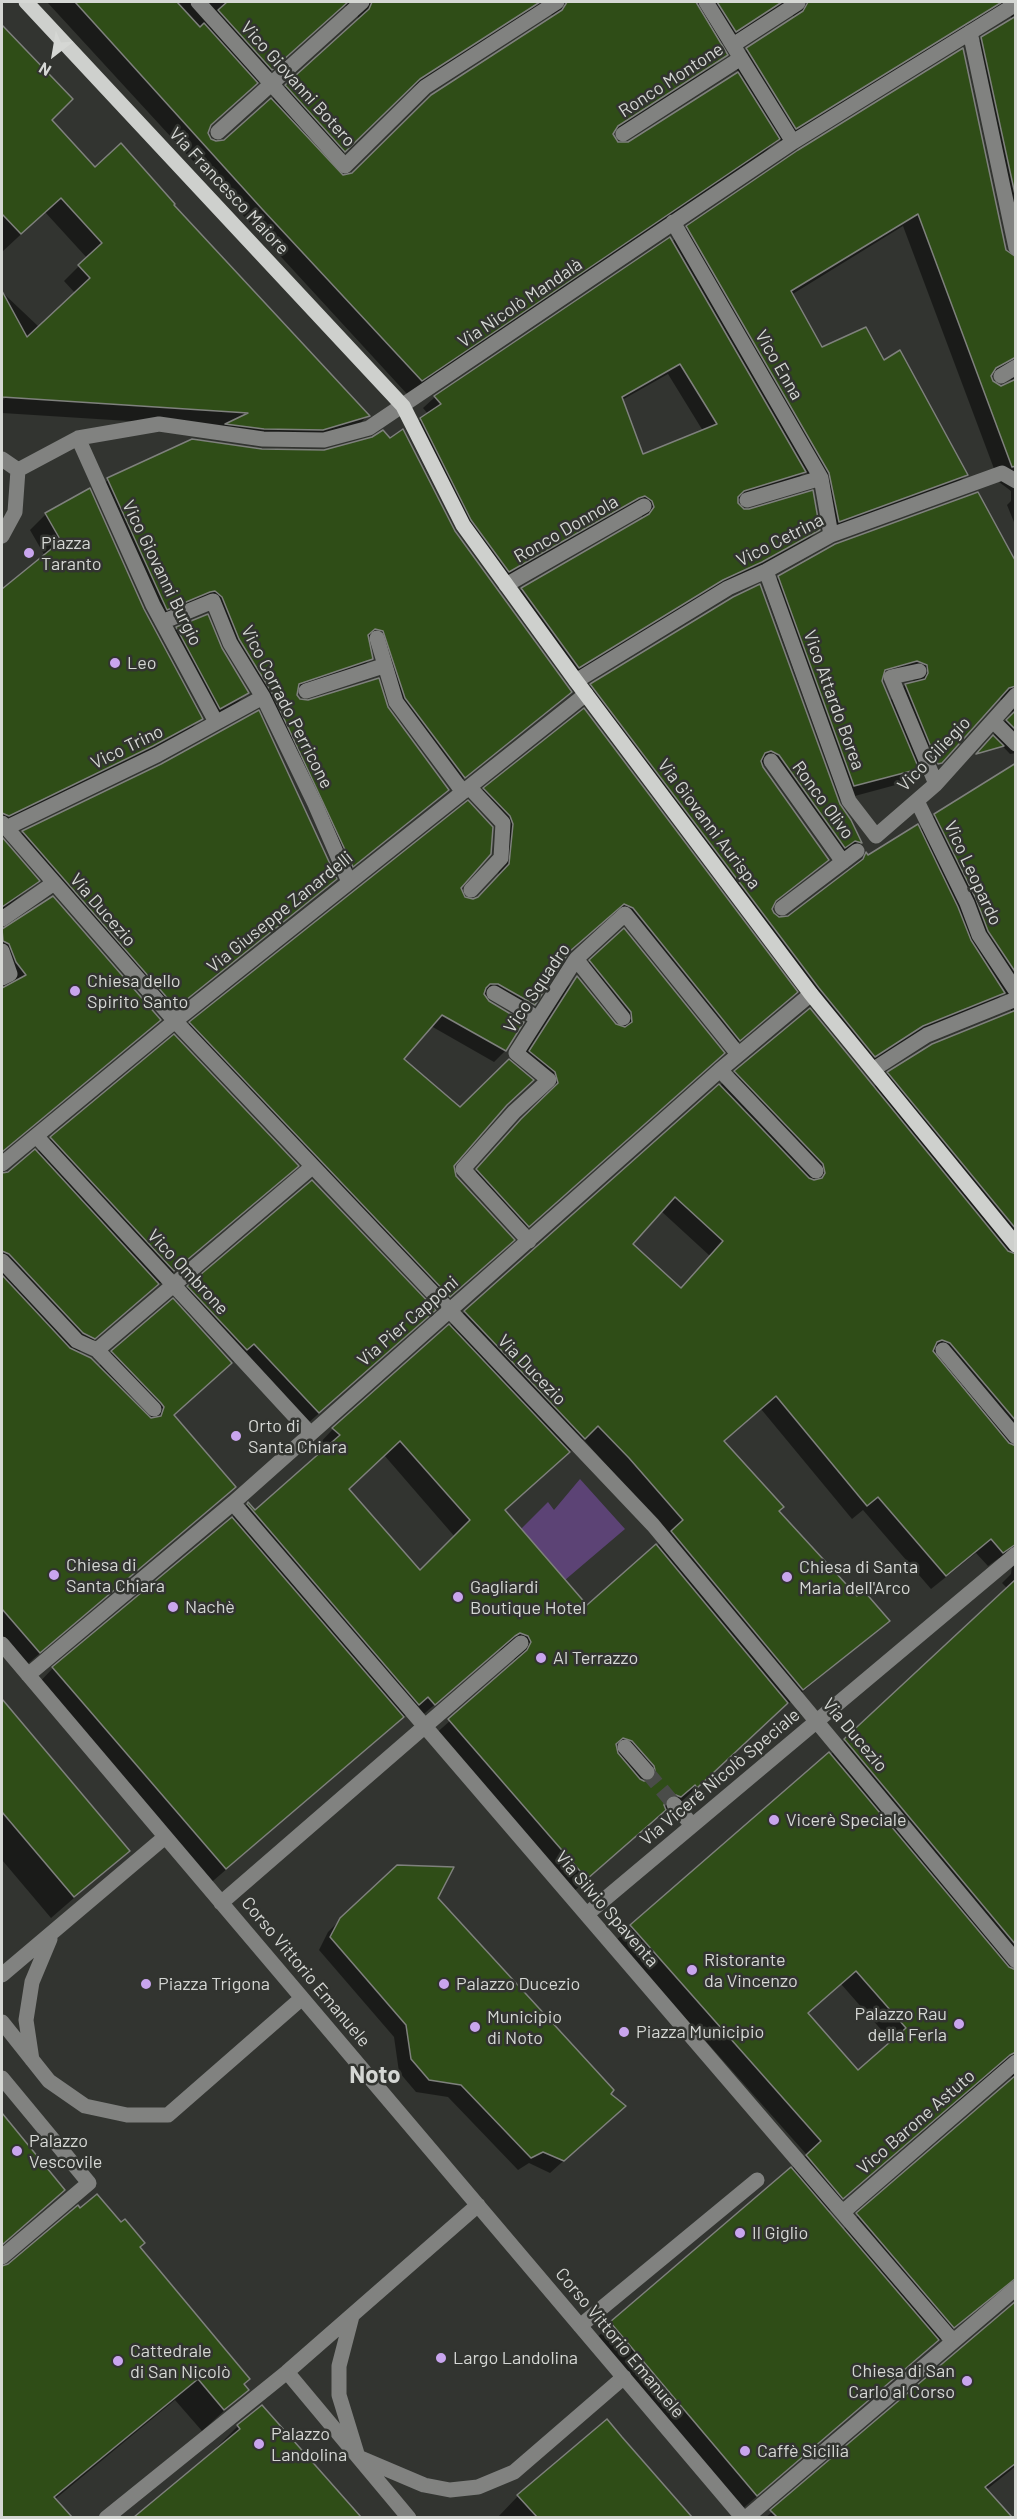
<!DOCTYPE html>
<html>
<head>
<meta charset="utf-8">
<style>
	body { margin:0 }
	#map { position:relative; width:1017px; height:2519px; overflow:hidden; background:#323430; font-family:Barlow,sans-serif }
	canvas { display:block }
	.frame { position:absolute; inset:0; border:3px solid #d5d7d4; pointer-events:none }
	.north { position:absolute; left:24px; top:24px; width:60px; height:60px; -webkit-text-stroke:4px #323430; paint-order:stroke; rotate:211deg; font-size:16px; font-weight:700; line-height:24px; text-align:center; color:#d5d7d4 }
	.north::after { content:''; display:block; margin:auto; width:21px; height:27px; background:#d5d7d4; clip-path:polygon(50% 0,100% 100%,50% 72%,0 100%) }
</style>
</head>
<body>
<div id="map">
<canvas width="1017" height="2519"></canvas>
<div class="frame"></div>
<div class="north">N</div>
</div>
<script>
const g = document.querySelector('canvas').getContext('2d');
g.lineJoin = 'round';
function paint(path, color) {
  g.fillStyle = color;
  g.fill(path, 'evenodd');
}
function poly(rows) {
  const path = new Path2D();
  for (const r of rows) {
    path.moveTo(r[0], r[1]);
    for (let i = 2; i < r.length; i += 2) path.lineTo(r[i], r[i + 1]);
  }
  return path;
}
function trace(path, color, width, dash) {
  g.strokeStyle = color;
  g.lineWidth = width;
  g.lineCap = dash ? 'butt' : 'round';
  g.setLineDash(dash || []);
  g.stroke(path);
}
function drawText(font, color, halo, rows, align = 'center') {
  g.font = font + ' Barlow,sans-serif';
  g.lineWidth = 5;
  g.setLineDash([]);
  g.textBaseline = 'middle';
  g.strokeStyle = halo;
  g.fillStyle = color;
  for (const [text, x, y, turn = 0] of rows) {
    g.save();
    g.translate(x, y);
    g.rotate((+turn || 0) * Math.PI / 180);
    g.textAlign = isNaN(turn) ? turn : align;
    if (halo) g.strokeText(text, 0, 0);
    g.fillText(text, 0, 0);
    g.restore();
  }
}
paint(poly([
	[580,1479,625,1529,565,1580,521,1529,548,1502,554,1510]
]), '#5c4375');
paint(poly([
	[47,2,1016,2,1016,527,1007,505,1011,501,1011,491,999,482,903,226,791,295,821,349,883,362,966,475,952,489,825,535,816,488,806,471,793,483,736,500,744,511,819,529,807,541,567,678,510,600,522,589,642,520,642,513,497,582,409,430,428,414,423,408,435,397,670,239,672,242,687,227,799,151,1005,251,1011,258,968,53,982,38,1011,20,1011,14,781,142,779,138,764,153,407,394],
	[345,6,355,9,358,16,356,23,225,141,215,143,210,140,207,134,209,126],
	[536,7,548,7,553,18,348,177,337,174,330,166,404,93],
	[777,9,792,11,794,19,747,49,733,64,739,73,629,144,619,144,613,139,613,133,711,69,726,55,720,45],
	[1000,371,1007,373,1012,382,1002,387,992,382,991,376],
	[668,374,703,431,642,456,622,400],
	[12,38,50,120,95,169,172,205,367,416,353,431,306,445,223,427,2,413,2,401,5,398,57,362,50,349,2,369,2,292,39,327,75,293,64,281,87,258,45,212,2,252,2,48],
	[192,440,454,531,570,692,453,787,395,708,373,641,367,639,371,658,361,669,296,691,299,700,387,708,447,790,342,876,211,607,156,619,97,490,108,480],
	[89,490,143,610,201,718,186,734,2,826,2,591,45,556,30,530,46,514],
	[1016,559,1016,753,1010,754,993,736,1012,712,1008,701,998,699,923,776,919,767,903,783,840,800,765,591,779,577],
	[902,675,912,678,915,683,905,685,889,702,880,680],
	[733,598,860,843,849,854,843,852,768,766,760,763,827,860,773,904,773,914,778,919,789,917,866,855,867,857,919,831,935,815,1016,765,1016,2256,989,2298,741,2510,595,2339,807,2155,616,1940,830,1755,1007,1588,1002,1583,1011,1574,1012,1566,1005,1559,999,1558,988,1566,976,1553,931,1589,863,1510,852,1519,761,1409,723,1442,777,1511,857,1598,888,1621,788,1704,787,1702,681,1802,679,1800,662,1812,571,1894,433,1736,515,1663,513,1653,507,1649,497,1651,418,1719,411,1712,401,1718,206,1887,34,1688,53,1668,248,1504,255,1512,324,1451,318,1445,333,1429,735,1072,873,1088,888,1073,932,1045,1011,1012,1011,1001,1005,992,992,1004,863,1067,580,696,591,685],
	[661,1211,710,1256,680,1290,631,1244],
	[583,1439,669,1535,587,1607,503,1511],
	[384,1455,455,1537,419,1572,348,1489],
	[841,1984,892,2042,858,2072,807,2014],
	[1000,2066,1009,2069,1012,2076,1010,2082,842,2230,828,2212],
	[177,628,220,649,247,693,237,703,210,718,167,638],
	[162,765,335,879,165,1017,12,843,23,832],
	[484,789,796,992,728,1051,621,919,611,915,566,955,534,1004,522,1016,482,993,505,1051,494,1062,431,1026,402,1059,460,1109,501,1110,452,1166,454,1176,501,1251,438,1307,179,1034,190,1023,460,888,464,899,477,899,498,877,502,836,499,828,473,800],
	[2,840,38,881,2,911],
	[8,929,159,1020,2,1153,2,989,4,988,2,980,2,930],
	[590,961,713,1063,519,1235,468,1180,549,1094,546,1082,520,1061,567,987,577,978,615,1026,622,1028,621,1022,581,971],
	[51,1138,281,1181,78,1353,98,1367,112,1352,230,1363,173,1416,234,1487,24,1667,2,1639,2,1175,36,1153],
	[189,1287,421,1322,306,1425,241,1355,234,1362,176,1299],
	[2,1702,128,1851,51,1918,2,1860],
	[341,1919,609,2094,611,2118,550,2173,529,2163,518,2170,448,2097,416,2092,399,2072,394,2037,319,1950,328,1932],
	[2,2115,63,2190,2,2246],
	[139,2247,247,2390,202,2431,175,2400,54,2500,70,2518,2,2518,2,2268],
	[1016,2303,1016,2466,986,2490,1010,2518,765,2518],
	[262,2407,356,2518,136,2518,218,2450,216,2448,238,2426],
	[607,2421,688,2518,497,2518,518,2496]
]), '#0007');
const building = poly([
	[75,2,177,2,200,27,204,23,258,83,211,125,208,133,211,139,216,141,224,140,271,98,343,175,352,173,431,95,562,10,567,2,696,2,728,55,618,126,613,134,618,142,628,142,738,72,780,139,422,381,263,210,75,2],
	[227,2,348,2,272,70,218,10,227,2],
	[372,2,540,2,420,79,345,152,285,85,369,9,372,2],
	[717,2,782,2,736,32,717,2],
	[808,2,807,2,1002,2,796,129,746,48,803,11,808,2],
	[1016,16,1016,199,981,37,1016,16],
	[2,25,73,99,52,120,95,167,121,143,175,204,174,205,370,416,323,430,264,429,225,424,248,413,2,397,2,291,27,337,90,278,78,265,102,243,61,198,21,234,2,214,2,25],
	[963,48,1006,250,1016,257,1016,357,996,368,991,376,993,381,1001,386,1016,379,1016,466,1012,467,918,214,791,291,822,347,866,327,884,360,900,350,968,475,839,522,829,473,686,226,798,150,963,48],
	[670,237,806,472,744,491,738,497,738,503,744,509,749,509,813,490,820,530,762,562,723,580,579,668,521,588,649,514,654,507,652,501,645,496,639,498,509,572,471,520,420,418,441,404,434,396,670,237],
	[680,364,717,424,643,454,622,397,680,364],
	[403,429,455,531,572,692,465,778,405,698,383,631,375,629,368,635,373,659,299,684,297,695,300,699,308,700,379,678,388,707,449,790,353,867,272,693,239,639,222,597,215,591,210,592,167,610,107,478,192,439,262,449,324,450,372,437,383,430,390,438,403,429],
	[90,488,144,609,203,719,153,746,9,816,2,813,2,589,61,541,45,513,90,488],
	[978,492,1016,562,1016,686,1009,688,942,763,938,764,905,684,925,679,928,673,927,665,917,661,885,670,882,681,919,769,854,786,778,576,835,544,978,492],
	[760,584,840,804,851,820,862,843,855,841,845,848,779,755,771,751,765,753,761,761,763,767,829,860,776,901,772,909,774,913,779,917,788,916,863,859,866,852,868,855,918,824,958,907,971,940,1005,993,923,1026,875,1057,819,988,590,684,733,597,760,584],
	[208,614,222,648,249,693,220,709,176,627,208,614],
	[584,708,798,992,740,1041,633,908,624,904,569,952,535,1005,498,984,490,984,486,988,484,994,489,1001,524,1022,506,1051,442,1015,404,1059,460,1107,509,1059,534,1080,507,1105,454,1166,456,1176,515,1240,450,1297,189,1022,468,800,493,827,491,854,461,888,465,897,473,899,478,897,509,864,513,824,510,816,483,788,584,708],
	[259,710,337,879,176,1008,22,831,161,764,259,710],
	[1016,710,1016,730,1006,720,1016,710],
	[993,735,1004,746,976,754,993,735],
	[1016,763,1016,973,988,931,976,899,934,814,1016,763],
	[2,837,40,881,2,907,2,837],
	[53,896,161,1020,2,1152,2,988,26,975,16,962,9,944,3,941,2,929,53,896],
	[624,928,725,1053,529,1227,476,1169,521,1119,558,1083,555,1072,529,1051,577,976,616,1024,625,1027,632,1022,631,1012,589,960,624,928],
	[810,1008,1008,1251,1016,1254,1016,1421,950,1343,942,1340,937,1342,933,1351,1009,1443,1016,1446,1016,1544,1003,1553,991,1539,946,1576,878,1497,867,1506,776,1396,724,1441,784,1507,779,1511,857,1596,864,1591,890,1621,803,1690,671,1531,683,1520,629,1458,598,1426,585,1439,464,1311,719,1084,809,1178,814,1180,822,1178,825,1173,823,1164,734,1071,810,1008],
	[675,1197,723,1241,681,1288,633,1244,675,1197],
	[1016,1010,1016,1229,887,1072,932,1044,1016,1010],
	[174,1034,299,1166,174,1271,50,1137,174,1034],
	[35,1149,159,1284,95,1339,83,1333,9,1254,2,1251,2,1173,8,1172,35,1149],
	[312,1180,436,1310,319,1413,254,1344,247,1350,187,1286,312,1180],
	[2,1275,70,1348,91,1358,151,1418,161,1416,164,1407,161,1403,111,1351,173,1298,232,1363,174,1415,236,1487,40,1653,2,1609,2,1275],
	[449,1324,570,1452,505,1510,587,1605,656,1544,788,1703,697,1788,695,1785,681,1797,673,1794,667,1797,664,1805,666,1810,587,1879,448,1719,527,1650,531,1642,528,1636,520,1633,515,1636,435,1705,428,1697,419,1705,247,1504,248,1502,255,1510,340,1435,332,1428,449,1324],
	[400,1441,470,1520,420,1570,349,1489,400,1441],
	[623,1738,632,1741,654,1766,656,1775,653,1780,644,1781,640,1779,618,1753,616,1744,623,1738],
	[232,1517,404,1717,226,1869,52,1667,232,1517],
	[1016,1579,1016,1945,844,1739,1016,1579],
	[2,1699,130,1851,74,1897,2,1812,2,1699],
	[829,1752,1009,1967,1016,1970,1016,2052,1010,2055,843,2199,806,2155,821,2141,630,1925,829,1752],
	[856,1971,906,2028,858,2070,808,2013,856,1971],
	[397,1865,454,1867,438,1898,614,2090,611,2094,626,2106,564,2161,543,2152,531,2158,461,2085,429,2080,411,2059,406,2025,330,1937,340,1918,397,1865],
	[1016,2075,1016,2278,954,2328,856,2213,1016,2075],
	[2,2113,65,2190,2,2245,2,2113],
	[791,2167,939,2340,757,2496,610,2322,791,2167],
	[97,2194,121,2222,125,2219,145,2243,140,2247,250,2379,244,2384,249,2390,224,2410,198,2379,54,2497,72,2517,2,2517,2,2266,8,2264,78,2205,80,2208,97,2194],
	[1016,2301,1016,2463,985,2487,1012,2517,777,2517,770,2510,1016,2301],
	[262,2405,361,2517,134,2517,240,2429,237,2425,262,2405],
	[607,2419,622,2437,692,2517,537,2517,517,2495,607,2419]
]);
paint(building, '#2f4d17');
trace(building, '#7f817d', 1.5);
trace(poly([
	[647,1772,674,1804]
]), '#4a4c49', 15, [15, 8]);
trace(poly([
	[198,2,345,166,425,87,557,2],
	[706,2,793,142],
	[970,32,1016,248],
	[733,45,798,3],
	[218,132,362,2],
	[623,134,741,58],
	[673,222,821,478,831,535],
	[1001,376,1016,367],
	[78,438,153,605,216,722],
	[2,459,18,470,78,438,159,424,263,439,324,440,369,428,793,142,1016,4],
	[747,500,821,478],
	[2,536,15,512,18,470],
	[766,571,849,801,876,836,936,784,1016,695],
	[506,585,644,506],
	[162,622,213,601,230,643,263,697,315,804,349,882],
	[377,638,396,702,463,792],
	[919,671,891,677,936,784],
	[576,681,728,588,766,571,831,535,1002,473,1016,481],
	[306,691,383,666],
	[993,721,1016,744],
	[771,761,843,862],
	[469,787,503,823,501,858,471,890],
	[917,801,967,903,979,935,1016,991],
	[2,823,175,1021,653,1525,1016,1961],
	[6,828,157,755,263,697],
	[782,908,857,851],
	[2,919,54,883],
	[2,951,10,974,2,978],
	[576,959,623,1018],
	[494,993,537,1018],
	[874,1069,927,1035,1016,999],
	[720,1070,816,1171],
	[37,1137,310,1433],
	[2,1164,175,1021,586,694],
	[529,1241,463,1169,514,1112,549,1080,516,1053,576,959,625,914,738,1054],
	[2,1261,77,1341,97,1350,154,1409],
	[97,1350,312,1167],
	[943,1350,1016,1437],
	[233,1503,952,2340],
	[2,1644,743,2518],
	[28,1675,233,1503,720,1070,811,994],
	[625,1747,647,1772],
	[674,1804,692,1825],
	[221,1903,521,1643],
	[587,1914,1016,1554],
	[2,1975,165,1837],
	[2,2022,49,2081,85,2106,127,2115,168,2115,302,1998],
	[32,2060,26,2020,32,1982,50,1939],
	[2,2078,89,2183,2,2257],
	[843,2212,1016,2062],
	[352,2316,339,2366,339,2395,358,2457,424,2485,450,2490,478,2487,514,2472,624,2377],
	[580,2326,757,2180],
	[287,2372,478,2205],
	[106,2518,287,2372,409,2518],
	[746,2518,1016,2288]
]), '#818280', 15);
trace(poly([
	[26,2,403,406,463,525,576,681,811,994,1016,1245]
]), '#ced0cd', 15);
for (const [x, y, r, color] of [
	[29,553,6,"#c9a5ee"],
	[115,663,6,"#c9a5ee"],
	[75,991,6,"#c9a5ee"],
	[236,1436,6,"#c9a5ee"],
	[54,1575,6,"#c9a5ee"],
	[787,1577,6,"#c9a5ee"],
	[458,1597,6,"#c9a5ee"],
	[173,1607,6,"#c9a5ee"],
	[541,1658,6,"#c9a5ee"],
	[774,1820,6,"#c9a5ee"],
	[692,1970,6,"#c9a5ee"],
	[146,1984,6,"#c9a5ee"],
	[444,1984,6,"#c9a5ee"],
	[959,2024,6,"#c9a5ee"],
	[475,2027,6,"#c9a5ee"],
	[624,2032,6,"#c9a5ee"],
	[17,2151,6,"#c9a5ee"],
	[740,2233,6,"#c9a5ee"],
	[441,2358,6,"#c9a5ee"],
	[118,2361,6,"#c9a5ee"],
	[967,2381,6,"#c9a5ee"],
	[259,2444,6,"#c9a5ee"],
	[745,2451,6,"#c9a5ee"]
]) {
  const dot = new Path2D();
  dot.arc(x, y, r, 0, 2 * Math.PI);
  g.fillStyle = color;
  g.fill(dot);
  trace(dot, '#323430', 2);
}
drawText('18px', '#d5d7d4', '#323430', [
	["Ronco Montone",671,80,-33],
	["Vico Giovanni Botero",298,84,48],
	["Via Francesco Maiore",229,191,47],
	["Via Nicolò Mandalà",520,303,-34],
	["Vico Enna",779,365,60],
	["Ronco Donnola",566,529,-30],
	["Vico Cetrina",780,540,-27],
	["Vico Giovanni Burgio",162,573,64],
	["Vico Attardo Borea",834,700,70],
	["Vico Corrado Perricone",287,707,63],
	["Vico Trino",127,747,-26],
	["Vico Ciliegio",934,754,-46],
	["Ronco Olivo",823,800,54],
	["Via Giovanni Aurispa",709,824,53],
	["Vico Leopardo",973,873,65],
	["Via Ducezio",103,910,49],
	["Via Giuseppe Zanardelli",280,912,-39],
	["Vico Squadro",537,988,-56],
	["Vico Ombrone",188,1272,47],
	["Via Pier Capponi",408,1321,-41],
	["Via Ducezio",532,1370,46],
	["Via Ducezio",855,1735,50],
	["Via Viceré Nicolò Speciale",720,1777,-40],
	["Via Silvio Spaventa",607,1909,49],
	["Corso Vittorio Emanuele",306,1972,50],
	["Vico Barone Astuto",916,2122,-41],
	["Corso Vittorio Emanuele",620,2343,50]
]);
drawText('18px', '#d5d7d4', '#323430', [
	["Piazza",41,543],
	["Taranto",41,564],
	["Leo",127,663],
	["Chiesa dello",87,981],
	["Spirito Santo",87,1002],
	["Orto di",248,1426],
	["Santa Chiara",248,1447],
	["Chiesa di",66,1565],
	["Santa Chiara",66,1586],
	["Chiesa di Santa",799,1567],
	["Maria dell'Arco",799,1588],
	["Gagliardi",470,1587],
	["Boutique Hotel",470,1608],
	["Nachè",185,1607],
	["Al Terrazzo",553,1658],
	["Vicerè Speciale",786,1820],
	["Ristorante",704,1960],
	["da Vincenzo",704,1981],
	["Piazza Trigona",158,1984],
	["Palazzo Ducezio",456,1984],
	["Palazzo Rau",947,2014,"right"],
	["della Ferla",947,2035,"right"],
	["Municipio",487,2017],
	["di Noto",487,2038],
	["Piazza Municipio",636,2032],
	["Palazzo",29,2141],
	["Vescovile",29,2162],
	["Il Giglio",752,2233],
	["Cattedrale",130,2351],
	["di San Nicolò",130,2372],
	["Largo Landolina",453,2358],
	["Chiesa di San",955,2371,"right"],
	["Carlo al Corso",955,2392,"right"],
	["Palazzo",271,2434],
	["Landolina",271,2455],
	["Caffè Sicilia",757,2451]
], 'left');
drawText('bold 24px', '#d5d7d4', '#323430', [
	["Noto",375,2075]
]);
</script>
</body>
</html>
